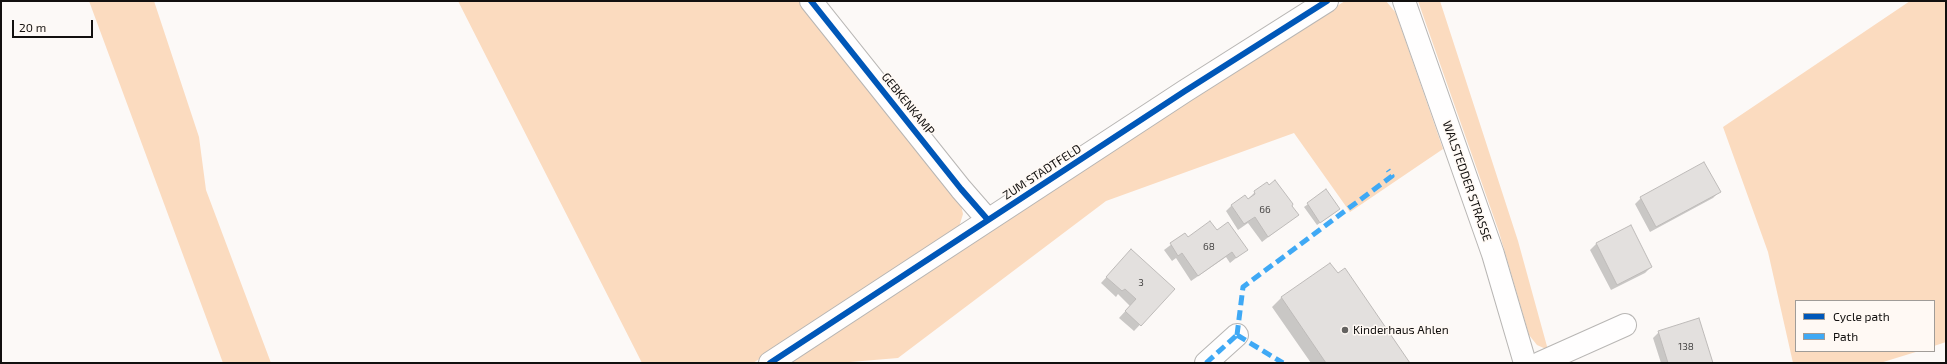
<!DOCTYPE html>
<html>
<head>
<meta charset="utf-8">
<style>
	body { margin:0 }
	#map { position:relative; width:1947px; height:364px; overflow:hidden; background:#fcf9f7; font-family:"Exo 2",sans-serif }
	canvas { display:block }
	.frame { position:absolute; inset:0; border:2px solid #12100f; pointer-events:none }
	.legend { position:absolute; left:1795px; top:300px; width:140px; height:52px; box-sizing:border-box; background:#fff9f4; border:1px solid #a09c98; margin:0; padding:5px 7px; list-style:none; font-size:12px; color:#12100f }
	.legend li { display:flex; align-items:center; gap:8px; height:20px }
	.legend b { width:20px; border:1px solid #a09c98 }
	.scale { position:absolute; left:12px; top:20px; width:81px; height:18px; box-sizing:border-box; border:2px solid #12100f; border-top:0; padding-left:5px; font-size:12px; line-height:14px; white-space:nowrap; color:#12100f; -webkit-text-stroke:3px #fff9f4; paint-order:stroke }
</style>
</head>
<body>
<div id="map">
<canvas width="1947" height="364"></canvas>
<div class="frame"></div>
<ul class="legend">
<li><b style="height:5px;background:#0057b8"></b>Cycle path</li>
<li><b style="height:5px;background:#3fa9f5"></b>Path</li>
</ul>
<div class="scale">20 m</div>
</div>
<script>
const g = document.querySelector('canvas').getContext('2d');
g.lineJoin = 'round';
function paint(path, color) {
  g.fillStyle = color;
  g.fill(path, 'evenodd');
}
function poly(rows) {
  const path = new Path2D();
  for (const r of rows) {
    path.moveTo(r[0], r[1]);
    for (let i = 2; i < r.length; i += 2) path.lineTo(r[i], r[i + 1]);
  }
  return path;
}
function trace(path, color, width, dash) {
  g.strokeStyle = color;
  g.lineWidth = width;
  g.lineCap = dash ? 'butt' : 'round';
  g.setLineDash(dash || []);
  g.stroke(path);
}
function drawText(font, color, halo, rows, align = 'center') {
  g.font = font + ' "Exo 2",sans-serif';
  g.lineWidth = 3;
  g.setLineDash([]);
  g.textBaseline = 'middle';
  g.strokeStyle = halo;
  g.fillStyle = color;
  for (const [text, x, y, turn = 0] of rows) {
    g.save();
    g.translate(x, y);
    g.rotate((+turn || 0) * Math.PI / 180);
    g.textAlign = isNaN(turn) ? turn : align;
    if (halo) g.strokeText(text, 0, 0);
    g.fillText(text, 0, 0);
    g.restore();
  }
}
paint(poly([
	[89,1,154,1,199,137,206,190,271,363,223,363],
	[458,1,803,1,959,196,963,214,959,227,943,242,753,363,642,363],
	[1345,1,1386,1,1396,13,1443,149,1350,212,1294,133,1106,201,898,358,838,363,785,363,1191,97],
	[1418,1,1440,1,1518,241,1548,350,1537,345,1529,335,1499,232],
	[1910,1,1946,1,1946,342,1934,346,1934,301,1796,301,1796,351,1919,351,1880,363,1793,363,1768,252,1723,127]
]), '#fbdbbf');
paint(poly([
	[1326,191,1336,212,1317,225,1304,207],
	[1255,192,1291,206,1297,215,1262,242,1248,223,1238,230,1226,211,1232,205,1251,202,1249,198],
	[1719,192,1713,198,1650,232,1635,204,1641,198],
	[1630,226,1651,267,1645,273,1611,290,1590,250,1596,244],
	[1216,232,1246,250,1230,263,1226,257,1191,281,1176,258,1172,261,1164,250,1185,234,1187,238],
	[1126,256,1174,289,1134,331,1119,318,1130,306,1118,294,1116,297,1101,283],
	[1330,264,1409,363,1311,363,1272,307,1281,298],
	[1659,332,1712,363,1661,363,1653,338]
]), '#0003');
const building = poly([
	[1704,162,1721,192,1656,227,1640,197,1704,162],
	[1275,180,1293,204,1292,206,1299,215,1268,237,1255,217,1244,224,1231,205,1245,195,1248,199,1255,194,1254,191,1267,182,1269,185,1275,180],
	[1326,189,1340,209,1320,223,1307,203,1326,189],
	[1210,221,1217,230,1228,222,1248,250,1236,258,1232,252,1198,276,1182,253,1178,256,1170,243,1185,233,1188,237,1210,221],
	[1631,225,1652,267,1617,285,1596,243,1631,225],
	[1131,249,1175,289,1141,326,1125,311,1136,299,1125,289,1122,291,1106,277,1131,249],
	[1330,263,1338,273,1345,268,1410,363,1326,363,1281,297,1330,263],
	[1699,318,1713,363,1668,363,1658,331,1699,318]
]);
paint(building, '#e3e0de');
trace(building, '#bebbb9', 1);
const minor = poly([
	[811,1,961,189,988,220],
	[770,363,1185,91,1327,1],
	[1206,363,1237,335],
	[1540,363,1625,325]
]);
const major = poly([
	[1404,1,1493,254,1525,363]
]);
trace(minor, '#b8b6b4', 24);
trace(major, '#b8b6b4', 24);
trace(minor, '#fffefe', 22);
trace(major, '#fffefe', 22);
trace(poly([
	[1237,335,1243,287,1392,176,1388,170],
	[1237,335,1283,363],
	[1206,363,1237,335]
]), '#3fa9f5', 5, [10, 5]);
trace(poly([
	[811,1,961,189,988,220],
	[770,363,1185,91,1327,1]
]), '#0057b8', 6);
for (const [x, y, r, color] of [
	[1345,330,4,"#646260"]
]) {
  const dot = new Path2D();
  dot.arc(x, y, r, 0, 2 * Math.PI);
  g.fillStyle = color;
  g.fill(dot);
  trace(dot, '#fff9f4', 1.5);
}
drawText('10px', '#464443', null, [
	["66",1265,210],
	["68",1209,247],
	["3",1141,283],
	["138",1686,347]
]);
drawText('12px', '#12100f', '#fff9f4', [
	["GEBKENKAMP",908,104,51],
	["ZUM STADTFELD",1042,172,-33],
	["WALSTEDDER STRASSE",1467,181,71]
]);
drawText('12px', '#12100f', '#fff9f4', [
	["Kinderhaus Ahlen",1353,330]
], 'left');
</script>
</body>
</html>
